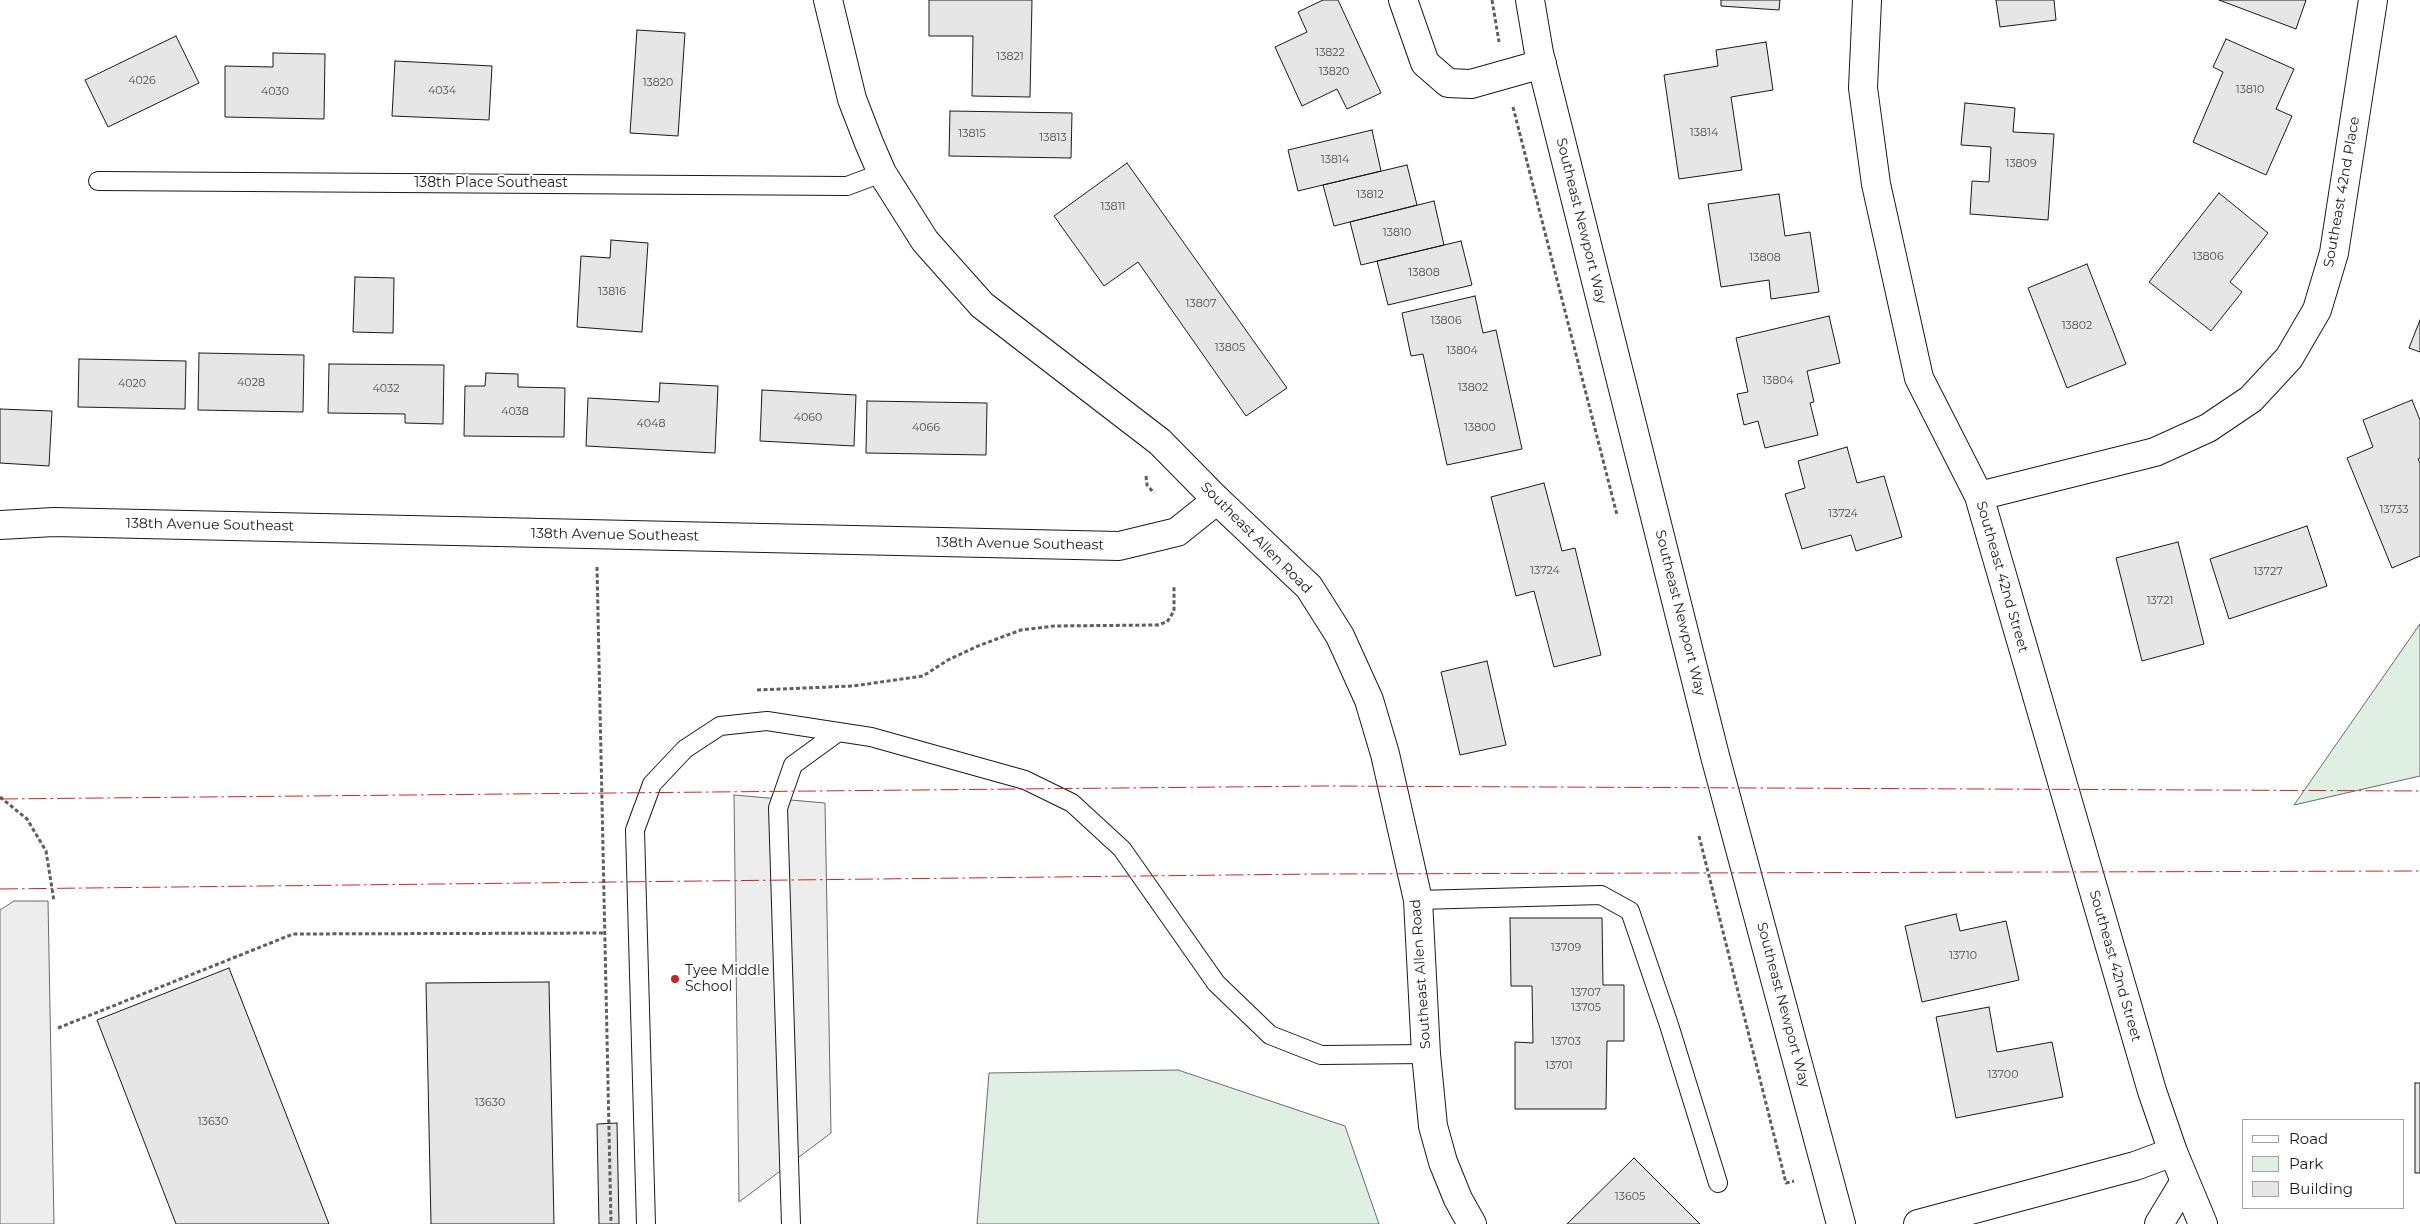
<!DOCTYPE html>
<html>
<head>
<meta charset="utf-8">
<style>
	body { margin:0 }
	#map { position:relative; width:2420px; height:1224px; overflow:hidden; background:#fff; font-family:Montserrat,sans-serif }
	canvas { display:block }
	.legend { position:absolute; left:2242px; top:1119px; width:162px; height:90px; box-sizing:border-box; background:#fff; border:1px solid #a3a3a3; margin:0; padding:6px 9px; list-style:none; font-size:15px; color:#1a1a1a }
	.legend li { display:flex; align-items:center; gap:10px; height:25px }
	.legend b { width:25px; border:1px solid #a3a3a3 }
</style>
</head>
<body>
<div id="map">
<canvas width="2420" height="1224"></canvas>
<ul class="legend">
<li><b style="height:6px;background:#fff"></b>Road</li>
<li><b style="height:14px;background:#e0efe3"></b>Park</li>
<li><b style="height:14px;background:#e6e6e6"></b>Building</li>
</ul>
</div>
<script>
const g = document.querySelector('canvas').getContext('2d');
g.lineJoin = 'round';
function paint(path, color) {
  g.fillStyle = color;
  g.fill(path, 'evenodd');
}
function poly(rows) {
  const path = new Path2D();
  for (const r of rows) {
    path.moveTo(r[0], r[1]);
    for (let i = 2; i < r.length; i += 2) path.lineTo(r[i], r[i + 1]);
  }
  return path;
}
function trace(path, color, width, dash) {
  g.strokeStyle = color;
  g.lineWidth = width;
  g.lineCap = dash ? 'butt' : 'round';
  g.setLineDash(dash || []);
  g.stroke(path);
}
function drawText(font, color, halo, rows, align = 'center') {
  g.font = font + ' Montserrat,sans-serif';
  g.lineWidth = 4;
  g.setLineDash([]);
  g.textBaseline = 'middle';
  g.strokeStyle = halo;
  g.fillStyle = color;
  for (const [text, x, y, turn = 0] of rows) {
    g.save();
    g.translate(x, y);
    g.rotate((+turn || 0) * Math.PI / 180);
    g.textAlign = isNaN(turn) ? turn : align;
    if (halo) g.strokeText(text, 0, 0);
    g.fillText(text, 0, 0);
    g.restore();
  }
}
const green = poly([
	[2420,624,2420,776,2294,805,2420,624],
	[1178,1070,1345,1126,1379,1224,977,1224,989,1073,1178,1070]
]);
paint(green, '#e0efe3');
trace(green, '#6a6a6a', 1);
const parking = poly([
	[734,795,825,803,831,1133,739,1202,734,795],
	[14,901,48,901,54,1224,0,1224,0,910,14,901]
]);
paint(parking, '#ededed');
trace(parking, '#6a6a6a', 1);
const building = poly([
	[929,0,1032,0,1030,97,972,96,973,36,929,36,929,0],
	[1323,0,1338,0,1381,93,1347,109,1337,89,1302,106,1275,47,1307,32,1298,12,1323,0],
	[1721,0,1780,0,1779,10,1721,6,1721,0],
	[1996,0,2054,0,2056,20,2000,27,1996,0],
	[2219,0,2306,0,2296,29,2219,0],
	[637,30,685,33,678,136,630,133,637,30],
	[176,36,199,83,108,127,85,80,176,36],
	[2226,39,2294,69,2276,109,2292,116,2266,175,2193,142,2223,72,2213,67,2226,39],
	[1766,42,1773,90,1731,97,1742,170,1679,179,1664,75,1718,66,1716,50,1766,42],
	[273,53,325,54,324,119,225,117,225,66,273,67,273,53],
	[395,61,492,66,489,120,392,116,395,61],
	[1965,103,2015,108,2013,132,2054,134,2048,220,1970,214,1972,181,1989,182,1991,147,1961,145,1965,103],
	[950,111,1072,113,1071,158,949,156,950,111],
	[1372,130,1381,171,1298,191,1288,150,1372,130],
	[1127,163,1287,388,1246,416,1138,262,1104,286,1054,216,1127,163],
	[1407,165,1417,205,1334,226,1323,185,1407,165],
	[2219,193,2268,233,2230,282,2242,292,2211,331,2149,282,2219,193],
	[1779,194,1785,236,1810,232,1819,292,1771,299,1769,280,1721,287,1708,204,1779,194],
	[1434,201,1444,245,1361,265,1350,222,1434,201],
	[611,240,648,243,642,332,577,327,581,256,610,258,611,240],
	[1461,241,1472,285,1388,305,1377,261,1461,241],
	[2087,264,2126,364,2067,388,2028,288,2087,264],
	[355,277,394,278,393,333,353,332,355,277],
	[1475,296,1483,333,1496,330,1522,449,1447,465,1423,354,1411,356,1402,313,1475,296],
	[1829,316,1840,363,1807,371,1814,402,1810,403,1818,435,1765,448,1758,421,1744,425,1737,394,1748,392,1736,338,1829,316],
	[2420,320,2420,352,2409,348,2420,320],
	[199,353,304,355,303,412,198,410,199,353],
	[79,359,186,361,185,409,78,407,79,359],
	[329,364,444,365,443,424,405,423,405,414,328,413,329,364],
	[486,373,518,374,518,387,565,388,564,437,464,436,465,386,485,386,486,373],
	[660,383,718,386,715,453,586,446,588,398,659,402,660,383],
	[762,390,856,395,854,446,760,441,762,390],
	[2412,400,2420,420,2420,458,2418,459,2420,463,2420,556,2392,568,2347,458,2373,447,2363,420,2412,400],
	[867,401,987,403,986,455,866,453,867,401],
	[0,409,52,411,49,466,0,463,0,409],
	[1847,447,1857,483,1884,476,1902,537,1856,551,1851,535,1802,549,1785,494,1805,488,1798,461,1847,447],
	[1544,483,1562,551,1575,548,1601,655,1554,667,1534,591,1516,596,1491,497,1544,483],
	[2307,526,2327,586,2229,619,2210,559,2307,526],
	[2178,542,2204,644,2142,661,2116,558,2178,542],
	[1487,661,1506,745,1460,755,1441,672,1487,661],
	[1956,914,1960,931,2006,921,2019,980,1922,1002,1905,926,1956,914],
	[1510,918,1602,918,1603,985,1624,985,1624,1041,1607,1041,1606,1109,1515,1109,1515,1042,1533,1043,1532,986,1511,986,1510,918],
	[229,968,329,1224,176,1224,97,1020,229,968],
	[549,982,554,1224,431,1224,426,983,549,982],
	[1989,1007,1997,1052,2052,1042,2063,1097,1956,1118,1936,1017,1989,1007],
	[2415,1083,2420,1083,2420,1173,2415,1173,2415,1083],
	[617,1123,619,1224,599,1224,597,1124,617,1123],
	[1634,1158,1700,1224,1567,1224,1634,1158]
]);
paint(building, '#e6e6e6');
trace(building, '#1a1a1a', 1);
const service = poly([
	[98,181,847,186,882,173],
	[1418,900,1601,895,1630,911,1669,1025,1718,1183],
	[646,1224,635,830,652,784,685,749,720,726,767,721,871,737,1025,780,1072,803,1122,849,1216,983,1270,1035,1321,1055,1426,1054],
	[791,1224,778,808,793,765,837,733]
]);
const minor = poly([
	[1403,0,1425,63,1448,83,1471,84,1542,64],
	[1867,0,1863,88,1876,184,1919,378,1979,496,2152,1091,2173,1152],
	[1979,496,2155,452,2208,428,2251,399,2289,358,2317,310,2334,253,2373,0],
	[0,525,54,522,1119,546,1177,532,1217,500]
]);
const tertiary = poly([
	[828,0,852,99,869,143,882,173,925,241,982,305,1160,442,1217,500,1309,587,1340,636,1369,700,1385,754,1418,900,1426,1054,1433,1126,1443,1162,1458,1199,1472,1224],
	[1918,1224,2135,1166,2173,1152,2203,1224],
	[2159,1224,2185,1181]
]);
const secondary = poly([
	[1530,0,1539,53,1715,756,1841,1224]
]);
trace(service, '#1a1a1a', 20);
trace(minor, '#1a1a1a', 30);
trace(tertiary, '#1a1a1a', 30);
trace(secondary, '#1a1a1a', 30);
trace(poly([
	[1492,0,1499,42],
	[1513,107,1617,515],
	[1146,476,1147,485,1154,493],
	[597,567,611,1224],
	[757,690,853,686,923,676,948,660,978,646,1021,630,1054,626,1157,625,1167,622,1174,611,1174,587],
	[0,797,27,819,46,851,54,901],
	[1699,836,1786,1183,1794,1181],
	[58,1028,293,934,606,933]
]), '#5f5f5f', 3, [4, 2.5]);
trace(service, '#fff', 18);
trace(minor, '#fff', 28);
trace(tertiary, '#fff', 28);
trace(secondary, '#fff', 28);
trace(poly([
	[0,799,1325,786,2420,791],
	[0,889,1317,874,2420,871]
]), '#c62828', 1, [18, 4, 2.5, 4]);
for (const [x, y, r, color] of [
	[675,979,5,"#c62828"]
]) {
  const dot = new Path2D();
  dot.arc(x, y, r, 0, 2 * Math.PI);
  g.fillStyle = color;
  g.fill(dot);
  trace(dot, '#fff', 2);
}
drawText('11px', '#4d4d4d', null, [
	["13822",1330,53],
	["13821",1010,57],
	["13820",1334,72],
	["4026",142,81],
	["13820",658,83],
	["13810",2250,90],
	["4034",442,91],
	["4030",275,92],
	["13814",1704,133],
	["13815",972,134],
	["13813",1053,138],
	["13814",1335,160],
	["13809",2021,164],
	["13812",1370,195],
	["13811",1113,207],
	["13810",1397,233],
	["13806",2208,257],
	["13808",1765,258],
	["13808",1424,273],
	["13816",612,292],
	["13807",1201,304],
	["13806",1446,321],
	["13802",2077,326],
	["13805",1230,348],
	["13804",1462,351],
	["13804",1778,381],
	["4028",251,383],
	["4020",132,384],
	["13802",1473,388],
	["4032",386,389],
	["4038",515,412],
	["4060",808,418],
	["4048",651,424],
	["4066",926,428],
	["13800",1480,428],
	["13733",2394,510],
	["13724",1843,514],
	["13724",1545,571],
	["13727",2268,572],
	["13721",2160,601],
	["13709",1566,948],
	["13710",1963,956],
	["13707",1586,993],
	["13705",1586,1008],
	["13703",1566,1042],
	["13701",1559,1066],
	["13700",2003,1075],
	["13630",490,1103],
	["13630",213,1122],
	["13605",1630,1197]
]);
drawText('14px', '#1a1a1a', '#fff', [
	["138th Place Southeast",491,183],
	["Southeast 42nd Place",2342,192,-80],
	["Southeast Newport Way",1581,221,76],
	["138th Avenue Southeast",210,525,1],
	["138th Avenue Southeast",615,535,1],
	["Southeast Allen Road",1256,538,45],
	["138th Avenue Southeast",1020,544,1],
	["Southeast 42nd Street",2002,577,74],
	["Southeast Newport Way",1680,613,76],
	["Southeast 42nd Street",2115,966,74],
	["Southeast Allen Road",1421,974,-94],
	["Southeast Newport Way",1783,1005,75]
]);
drawText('14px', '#1a1a1a', '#fff', [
	["Tyee Middle",685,971],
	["School",685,987]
], 'left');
</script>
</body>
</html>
